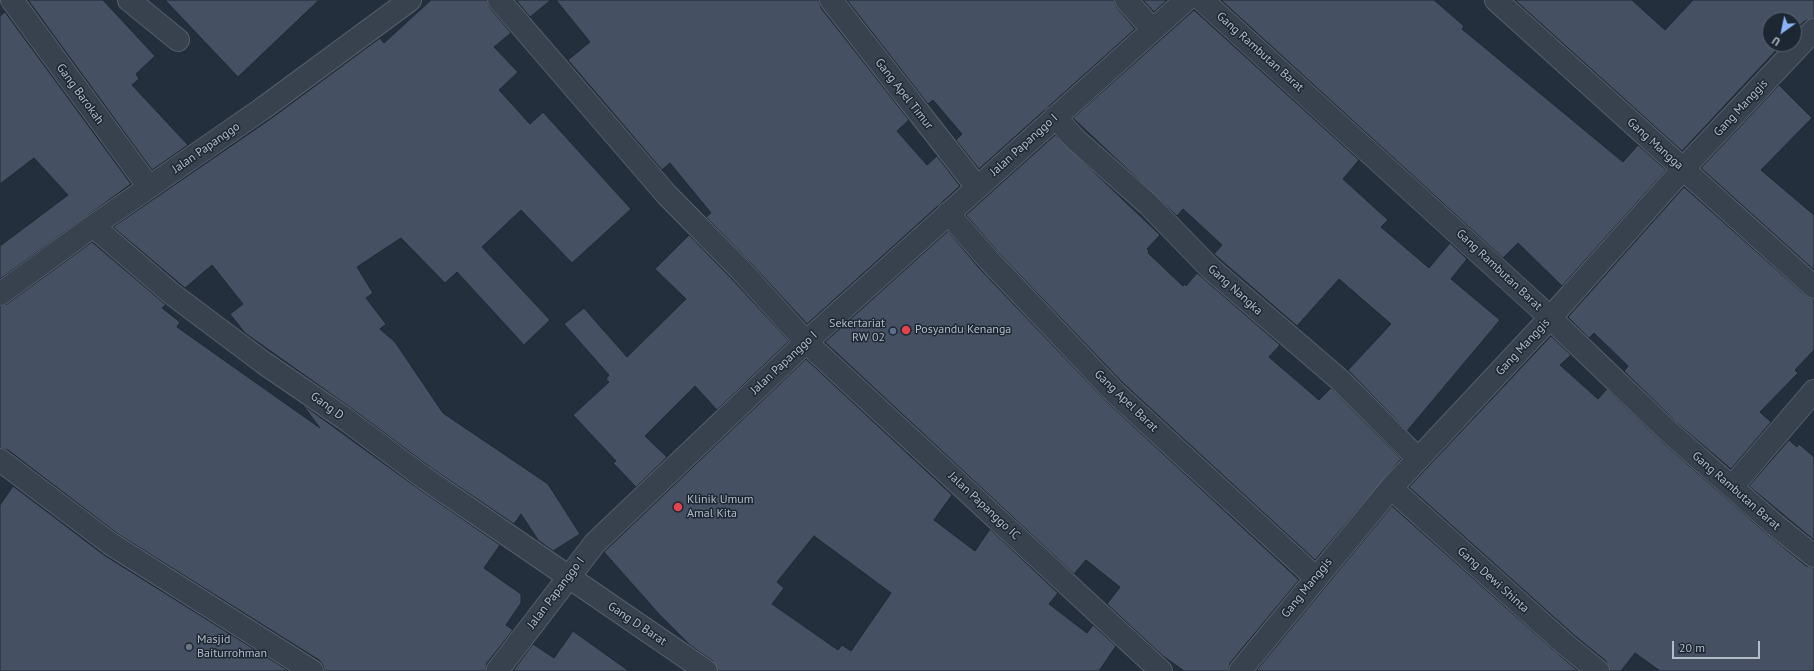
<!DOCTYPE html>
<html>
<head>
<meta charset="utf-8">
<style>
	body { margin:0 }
	#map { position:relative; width:1814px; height:671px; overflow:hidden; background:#242f3e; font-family:"PT Sans",sans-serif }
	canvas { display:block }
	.north { position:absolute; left:1762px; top:12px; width:40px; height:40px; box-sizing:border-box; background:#1d2633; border:1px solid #59626f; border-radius:50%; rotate:213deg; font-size:11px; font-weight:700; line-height:16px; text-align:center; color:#b4bcc9 }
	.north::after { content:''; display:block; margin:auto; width:14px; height:18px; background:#8ab4f8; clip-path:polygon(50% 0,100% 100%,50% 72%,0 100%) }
	.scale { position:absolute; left:1672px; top:641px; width:88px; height:18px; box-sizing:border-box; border:2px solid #b4bcc9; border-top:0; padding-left:5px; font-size:12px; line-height:14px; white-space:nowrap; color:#b4bcc9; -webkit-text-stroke:3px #1d2633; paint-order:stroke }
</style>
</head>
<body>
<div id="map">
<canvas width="1814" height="671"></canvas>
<div class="north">U</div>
<div class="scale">20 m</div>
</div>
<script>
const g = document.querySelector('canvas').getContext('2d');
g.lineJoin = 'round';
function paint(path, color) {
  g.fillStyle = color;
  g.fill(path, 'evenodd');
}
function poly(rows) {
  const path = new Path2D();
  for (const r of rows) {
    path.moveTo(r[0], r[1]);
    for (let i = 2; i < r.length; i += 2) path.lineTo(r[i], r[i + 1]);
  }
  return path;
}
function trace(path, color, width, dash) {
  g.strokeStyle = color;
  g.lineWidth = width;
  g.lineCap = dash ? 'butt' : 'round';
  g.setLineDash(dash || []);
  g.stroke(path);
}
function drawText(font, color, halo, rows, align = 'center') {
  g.font = font + ' "PT Sans",sans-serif';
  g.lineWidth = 3;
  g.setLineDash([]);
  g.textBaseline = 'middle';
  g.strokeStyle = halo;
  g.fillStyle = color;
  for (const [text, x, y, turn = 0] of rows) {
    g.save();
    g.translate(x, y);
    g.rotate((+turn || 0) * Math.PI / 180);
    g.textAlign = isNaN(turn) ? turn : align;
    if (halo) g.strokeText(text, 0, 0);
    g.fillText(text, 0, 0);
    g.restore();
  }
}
const building = poly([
	[28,0,103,0,155,56,136,74,139,79,132,85,188,145,152,170,28,0],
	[165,0,319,0,238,77,165,0],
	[431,0,487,0,490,8,511,33,494,47,518,72,499,90,530,124,543,112,631,209,572,263,521,210,482,247,550,320,524,345,457,272,445,283,401,238,357,267,373,293,366,298,386,324,380,329,395,342,443,413,548,484,580,534,553,551,538,540,521,514,514,524,430,467,351,408,245,333,230,314,243,304,212,265,185,288,113,227,269,120,380,38,384,43,431,0],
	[516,0,551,0,530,17,516,0],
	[556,0,819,0,821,8,909,120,897,131,927,165,937,156,960,186,807,324,749,261,706,217,711,213,670,163,662,170,568,60,590,42,556,0],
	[847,0,1114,0,1117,8,1135,29,979,169,956,140,962,134,933,100,928,104,847,0],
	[1143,0,1167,0,1154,12,1143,0],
	[1221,0,1434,0,1464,26,1462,29,1623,162,1638,145,1666,170,1562,286,1518,243,1503,258,1221,0],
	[1515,0,1632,0,1665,30,1693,0,1814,0,1814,18,1805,21,1794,30,1794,20,1770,20,1770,44,1782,44,1682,151,1515,0],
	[1194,10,1359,160,1343,179,1388,220,1381,227,1429,268,1450,243,1467,259,1451,279,1500,320,1407,431,1348,370,1391,324,1339,279,1297,326,1214,254,1222,245,1183,209,1177,216,1073,118,1194,10],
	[5,12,131,184,0,279,0,246,68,195,34,158,0,184,0,16,5,12],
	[1779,85,1812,118,1761,170,1814,215,1814,270,1701,168,1779,85],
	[1055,135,1160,235,1147,249,1149,251,1148,253,1183,286,1185,284,1186,286,1197,273,1280,345,1269,357,1319,400,1331,388,1401,459,1315,560,1122,382,997,251,966,215,1055,135],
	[1684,187,1806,296,1814,299,1814,350,1795,370,1798,373,1760,412,1771,422,1731,469,1677,423,1624,371,1628,366,1594,333,1589,338,1568,317,1684,187],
	[948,231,979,268,1105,400,1299,580,1230,663,1228,671,1184,671,1163,656,1107,604,1120,587,1086,560,1074,574,825,342,948,231],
	[689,235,731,278,789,341,717,410,695,386,645,436,667,457,636,487,613,463,616,461,573,415,609,382,606,379,609,375,564,324,584,308,627,357,686,299,655,269,689,235],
	[92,242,166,305,162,308,180,322,177,327,320,428,302,404,416,487,500,545,484,568,521,594,521,603,506,625,513,630,487,663,485,671,324,671,323,665,319,660,118,534,8,450,0,448,0,306,7,304,92,242],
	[1551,336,1571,355,1560,365,1598,399,1607,389,1661,441,1767,534,1806,566,1814,568,1814,671,1660,671,1635,653,1621,671,1610,671,1606,661,1574,635,1409,487,1551,336],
	[806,359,952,495,934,520,975,551,990,529,1058,593,1049,604,1087,633,1093,625,1116,646,1099,671,718,671,713,661,690,645,658,613,604,552,806,359],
	[814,536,891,593,851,651,842,645,838,650,772,604,784,588,777,582,814,536],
	[1789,440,1797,447,1799,444,1814,457,1814,540,1749,486,1789,440],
	[13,486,104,555,289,671,0,671,0,505,13,486],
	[1392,506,1558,654,1578,671,1256,671,1392,506],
	[573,631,629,671,513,671,533,644,554,658,573,631]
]);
paint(building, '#455162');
trace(building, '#1f2835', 1);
const minor = poly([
	[12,0,149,187],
	[129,0,178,40],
	[499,0,667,195,740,269,806,342,1161,671],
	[831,0,977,187],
	[1126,0,1153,30],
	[1202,0,1542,310,1669,432,1775,525,1814,556],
	[1496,0,1814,287],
	[1055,117,1075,139,1148,204,1211,269,1340,380,1418,459],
	[948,213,988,259,1113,391,1315,577],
	[93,226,172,294,264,363,344,418,423,477,706,671],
	[0,294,93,226,262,109,410,0],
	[0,460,111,544,312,671],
	[1732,487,1814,391],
	[1391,488,1566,645,1598,671],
	[497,671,595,543,806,342,1186,0],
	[1240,671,1391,488,1550,318,1683,169,1814,30]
]);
trace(minor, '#565f6c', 24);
trace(minor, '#38414e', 22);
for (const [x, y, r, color] of [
	[906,330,5,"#e0444e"],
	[893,331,4,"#5c6f8a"],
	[678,507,5,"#e0444e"],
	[189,647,4,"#6b7280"]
]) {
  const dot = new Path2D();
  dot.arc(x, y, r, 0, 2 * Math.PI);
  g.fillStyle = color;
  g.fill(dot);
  trace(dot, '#1d2633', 1.5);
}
drawText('12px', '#b4bcc9', '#1d2633', [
	["Gang Rambutan Barat",1260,52,42],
	["Gang Barokah",80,94,54],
	["Gang Apel Timur",904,94,52],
	["Gang Manggis",1741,108,-47],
	["Gang Mangga",1655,144,42],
	["Jalan Papanggo I",1024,145,-42],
	["Jalan Papanggo",206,148,-35],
	["Gang Rambutan Barat",1499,270,43],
	["Gang Nangka",1235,290,42],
	["Gang Manggis",1523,347,-47],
	["Jalan Papanggo I",784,363,-43],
	["Gang Apel Barat",1126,401,44],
	["Gang D",327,406,36],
	["Gang Rambutan Barat",1736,491,41],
	["Jalan Papanggo IC",984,506,43],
	["Gang Dewi Shinta",1493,580,42],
	["Gang Manggis",1307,588,-51],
	["Jalan Papanggo I",556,593,-53],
	["Gang D Barat",637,624,34]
]);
drawText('12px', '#b4bcc9', '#1d2633', [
	["Sekertariat",885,324,"right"],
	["RW 02",885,338,"right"],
	["Posyandu Kenanga",915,330],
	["Klinik Umum",687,500],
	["Amal Kita",687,514],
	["Masjid",197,640],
	["Baiturrohman",197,654]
], 'left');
</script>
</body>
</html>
